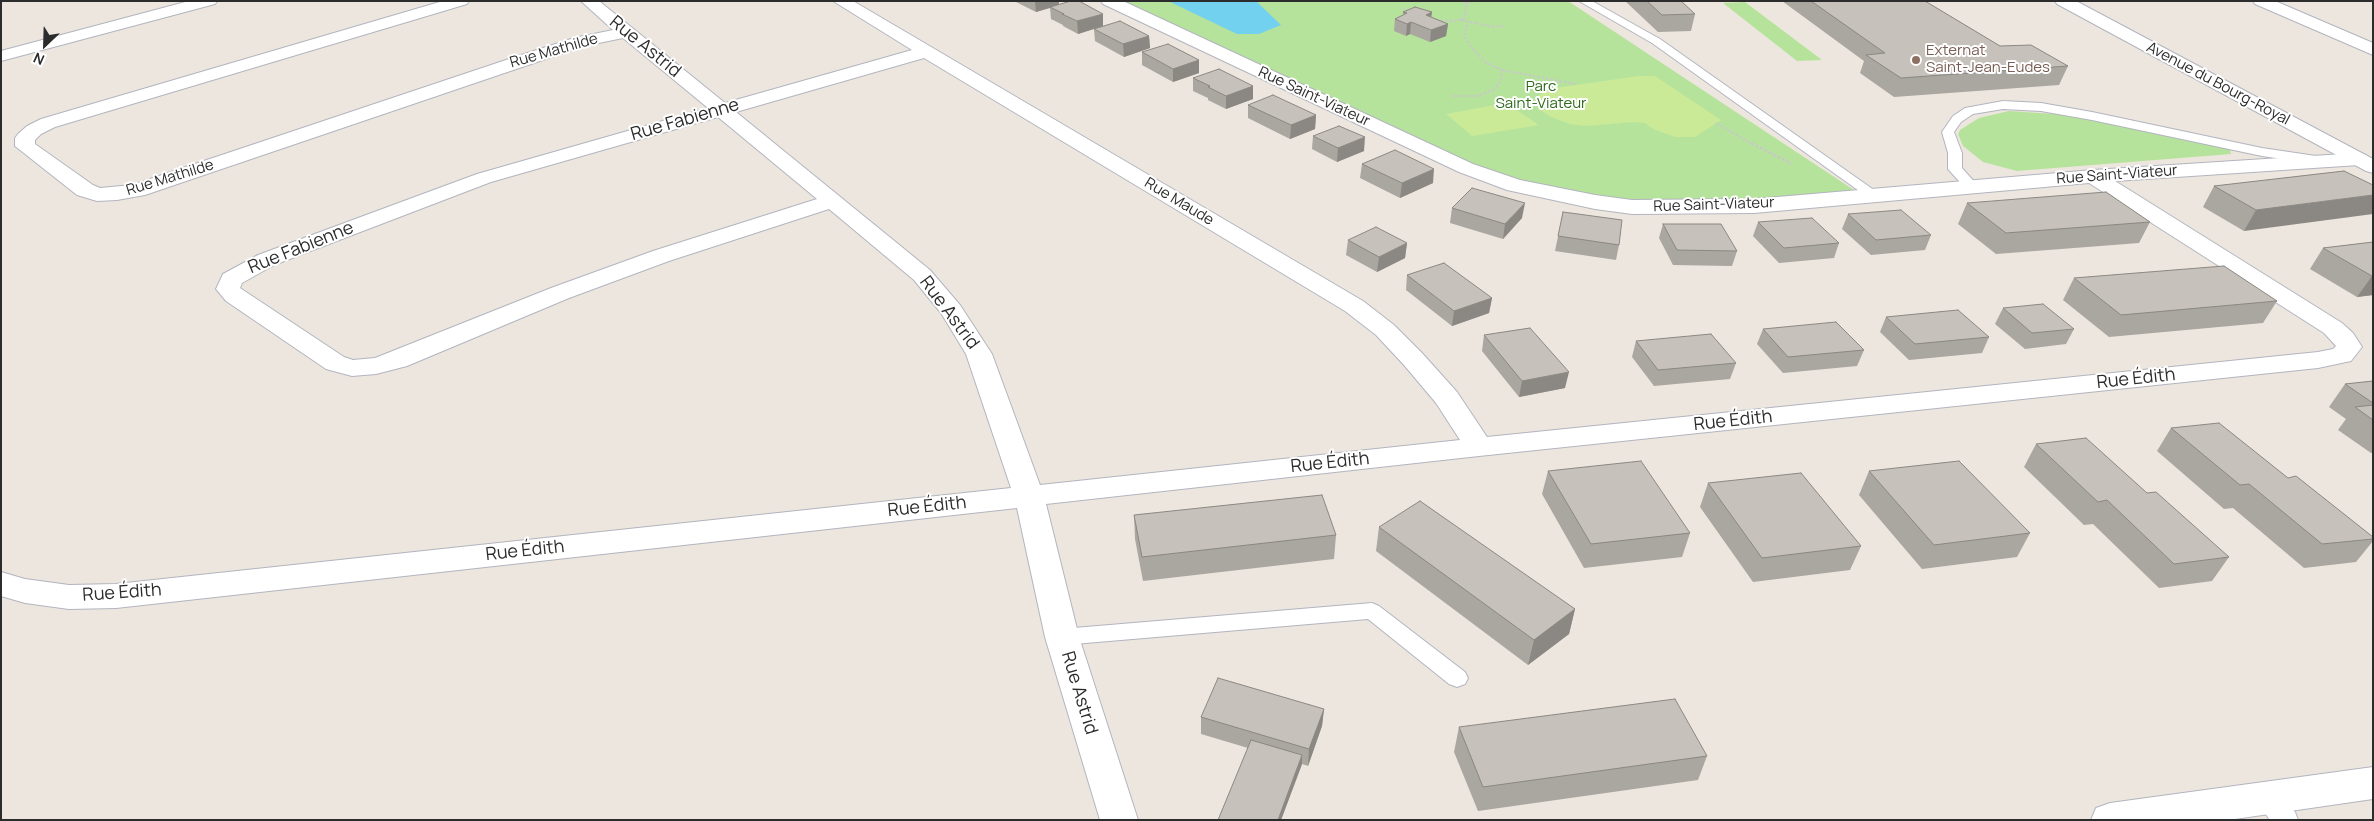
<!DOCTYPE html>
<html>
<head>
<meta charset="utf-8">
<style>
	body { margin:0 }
	#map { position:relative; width:2374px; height:821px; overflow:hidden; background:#ede6de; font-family:Manrope,sans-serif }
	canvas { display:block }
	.frame { position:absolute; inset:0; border:2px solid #2c2c2c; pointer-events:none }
	.north { position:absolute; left:20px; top:20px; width:50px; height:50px; -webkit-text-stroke:4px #fff; paint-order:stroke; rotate:204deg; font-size:14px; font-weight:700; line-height:20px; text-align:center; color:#2c2c2c }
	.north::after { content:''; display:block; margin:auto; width:18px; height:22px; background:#2c2c2c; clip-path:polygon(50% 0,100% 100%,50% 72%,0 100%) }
</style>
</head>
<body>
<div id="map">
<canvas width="2374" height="821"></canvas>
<div class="frame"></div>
<div class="north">N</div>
</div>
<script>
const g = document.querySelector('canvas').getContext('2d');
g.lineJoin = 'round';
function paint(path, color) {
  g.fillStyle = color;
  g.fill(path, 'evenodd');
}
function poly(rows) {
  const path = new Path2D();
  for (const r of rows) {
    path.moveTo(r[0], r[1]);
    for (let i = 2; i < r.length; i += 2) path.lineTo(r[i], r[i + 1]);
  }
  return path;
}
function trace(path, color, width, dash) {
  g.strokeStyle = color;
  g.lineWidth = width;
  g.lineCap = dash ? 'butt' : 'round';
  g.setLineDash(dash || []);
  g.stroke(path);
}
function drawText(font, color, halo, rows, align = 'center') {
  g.font = font + ' Manrope,sans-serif';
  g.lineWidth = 4;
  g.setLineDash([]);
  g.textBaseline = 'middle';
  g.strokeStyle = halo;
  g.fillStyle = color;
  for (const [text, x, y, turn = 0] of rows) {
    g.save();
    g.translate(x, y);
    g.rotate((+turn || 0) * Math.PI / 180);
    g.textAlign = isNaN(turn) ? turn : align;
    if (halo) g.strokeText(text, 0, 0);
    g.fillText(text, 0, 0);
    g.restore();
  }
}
paint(poly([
	[1109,1,1568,1,1863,196,1688,208,1515,185],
	[1745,2,1822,60,1797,61,1723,3],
	[2009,111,2070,115,2226,147,2230,149,2231,154,2017,171,1983,162,1963,146,1958,134,1960,130,1979,118]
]), '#b6e39b');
paint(poly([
	[1639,76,1655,76,1721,120,1695,137,1675,137,1653,129,1645,123,1633,122,1587,126,1570,124,1549,116,1539,109,1536,101,1540,94,1555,88],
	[1506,103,1539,125,1472,136,1446,114]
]), '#caea97');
paint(poly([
	[1168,1,1256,1,1281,25,1259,34,1237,34]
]), '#72d1ee');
const lane = poly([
	[1579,1,1592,1,1660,39,1881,195,1879,198,1869,198,1652,43,1579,1],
	[2003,101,2041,103,2092,112,2262,148,2316,156,2323,160,2316,164,2262,156,2092,120,2041,111,2003,109,1973,114,1961,122,1954,132,1962,153,1962,168,1979,187,1977,190,1967,190,1948,169,1948,153,1942,132,1953,116,1965,108,2003,101],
	[1372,603,1379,606,1465,672,1468,678,1465,684,1457,687,1449,684,1368,619,1062,645,1054,643,1051,637,1054,631,1062,629,1372,603],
	[2266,788,2275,791,2295,812,2298,820,2270,820,2254,798,2257,791,2266,788]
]);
const street = poly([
	[189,1,217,1,215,4,1,61,1,51,189,1],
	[443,1,469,1,467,4,55,127,41,134,35,140,35,144,93,185,100,188,132,185,509,59,574,38,613,30,581,1,599,1,725,103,912,50,833,1,853,1,1363,301,1394,325,1422,353,1457,392,1487,437,2318,352,2333,349,2336,346,2324,333,2089,183,1754,213,1632,214,1595,209,1507,190,1459,172,1103,4,1101,1,1123,1,1473,164,1520,180,1595,195,1632,200,1754,199,2093,170,2359,153,2366,155,2369,159,2366,163,2359,165,2115,181,2342,323,2353,333,2362,347,2351,361,2318,368,1479,456,1046,504,1079,637,1138,820,1100,820,1045,637,1017,508,116,608,69,609,25,603,1,596,1,572,25,579,69,585,116,584,1011,488,966,354,941,313,914,280,829,209,669,261,569,298,407,366,376,374,352,376,326,369,226,301,216,289,223,274,258,255,477,174,708,108,623,38,584,46,145,195,117,200,97,201,77,195,15,146,15,138,18,134,27,126,41,119,443,1],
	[924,58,1345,311,1376,335,1404,365,1436,403,1460,440,1040,485,992,354,960,305,930,270,736,112,924,58],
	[718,117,817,199,653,251,551,288,375,358,353,360,344,357,240,288,242,283,274,265,491,182,718,117],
	[2253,1,2275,1,2373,43,2373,55,2255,4,2253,1]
]);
const secondary = poly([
	[2055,1,2076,1,2373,159,2373,173,2366,171,2057,4,2055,1],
	[2373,767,2373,799,2228,820,2091,820,2096,808,2110,803,2373,767]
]);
trace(lane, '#b2b5bf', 2);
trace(street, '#b2b5bf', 2);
trace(secondary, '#b2b5bf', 2);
trace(poly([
	[1466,3,1477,1],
	[1403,8,1411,11],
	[1436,20,1454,21,1465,18,1466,3,1463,1],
	[1461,20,1494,27,1504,26],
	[1502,70,1575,84],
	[1453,96,1477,96,1493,90,1501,81,1502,70,1485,62,1471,47,1464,35,1468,22],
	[1716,123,1754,145]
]), '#c8c8c8', 2, [2.5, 2]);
trace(poly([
	[1751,143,1792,164]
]), '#c8c8c8', 2.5, [3, 2]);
paint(lane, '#fff');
paint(street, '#fff');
paint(secondary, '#fff');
paint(poly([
	[1014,1,1059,1,1059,5,1103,26,1078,34,1063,26,1063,25,1051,19,1050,8,1036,12],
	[1625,1,1681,1,1695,14,1691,31,1658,32],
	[1782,1,1925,1,2000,46,2068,66,2059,85,1894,97,1860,73,1864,61],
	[1403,12,1432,12,1431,17,1448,24,1446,36,1430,42,1410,34,1406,36,1394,31,1395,19,1403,15],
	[1094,29,1149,36,1150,48,1124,57,1095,41],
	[1142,52,1199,60,1199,73,1173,82,1142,65],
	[1193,78,1253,86,1253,99,1226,109,1208,100,1208,98,1193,91],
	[1248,105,1316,115,1315,129,1290,139,1248,118],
	[1313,136,1364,151,1337,162,1312,149],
	[1362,164,1433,183,1400,198,1360,178],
	[2344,171,2244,231,2203,207,2214,186],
	[1967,203,2150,222,2139,243,1996,254,1958,224],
	[1452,208,1522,218,1503,239,1450,223],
	[1563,212,1619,245,1616,260,1555,251],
	[1848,214,1931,235,1925,250,1871,255,1842,229],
	[1758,222,1839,243,1834,258,1779,263,1753,236],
	[1663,224,1737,251,1732,266,1673,265,1659,238],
	[1348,240,1407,243,1405,258,1377,272,1346,255],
	[2373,242,2373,295,2357,297,2310,269,2323,248],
	[1407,275,1492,298,1489,313,1452,326,1406,290],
	[2074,278,2277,301,2263,323,2109,337,2063,300],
	[2003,308,2074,329,2066,344,2025,349,1995,324],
	[1886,317,1989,337,1982,353,1909,360,1880,332],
	[1763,329,1864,350,1857,366,1783,373,1757,344],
	[1484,335,1565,388,1519,397,1482,351],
	[1636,341,1736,363,1730,379,1654,386,1632,357],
	[2373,381,2373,453,2371,453,2338,430,2346,419,2329,407,2345,384],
	[2171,428,2288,478,2373,537,2373,541,2356,562,2304,568,2233,508,2224,509,2157,451],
	[2036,444,2147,493,2229,557,2212,581,2159,588,2093,524,2084,525,2024,467],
	[1548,471,1690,533,1682,557,1584,568,1542,494],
	[1869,471,2030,533,2017,557,1922,569,1859,495],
	[1708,483,1861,546,1850,570,1753,582,1700,507],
	[1134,515,1336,535,1334,559,1143,581,1135,539],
	[1379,527,1575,609,1569,634,1528,665,1376,551],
	[1324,709,1322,726,1308,766,1302,764,1281,820,1248,748,1201,734,1201,717],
	[1459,727,1707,756,1698,780,1478,811,1454,752]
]), '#aaa6a0');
paint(poly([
	[1035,1,1059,1,1059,5,1036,12],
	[1432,12,1430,24,1426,15],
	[1103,14,1103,26,1078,34,1077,21],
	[1411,22,1410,34,1406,36,1407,24],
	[1448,24,1446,36,1430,42,1431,30],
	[1149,36,1150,48,1124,57,1123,44],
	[1199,60,1199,73,1173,82,1173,69],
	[1253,86,1253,99,1226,109,1226,96],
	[1316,115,1315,129,1290,139,1291,125],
	[1365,137,1364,151,1337,162,1338,148],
	[1434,169,1433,183,1400,198,1402,183],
	[2373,195,2373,214,2244,231,2256,210],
	[1525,203,1522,218,1503,239,1505,224],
	[1407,243,1405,258,1377,272,1379,257],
	[2372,276,2373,276,2373,295,2357,297],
	[1492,298,1489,313,1452,326,1454,311],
	[1569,372,1565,388,1519,397,1522,381],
	[1575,609,1569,634,1528,665,1534,640],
	[1324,709,1322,726,1308,766,1309,749],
	[1302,755,1302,764,1281,820,1278,820]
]), '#8b8782');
const building = poly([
	[1071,1,1079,1,1103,14,1077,21,1062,14,1064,14,1050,7,1071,1],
	[1647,1,1681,1,1695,14,1662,15,1647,1],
	[1811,1,1925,1,2000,46,2031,45,2068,66,1901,78,1866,55,1885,53,1811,1],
	[1415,7,1432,12,1426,15,1448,24,1431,30,1411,22,1407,24,1395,19,1407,13,1403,12,1415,7],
	[1120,21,1149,36,1123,44,1094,29,1120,21],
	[1168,44,1199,60,1173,69,1142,52,1168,44],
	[1219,69,1253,86,1226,96,1208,87,1210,86,1193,78,1219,69],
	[1273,95,1316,115,1291,125,1248,105,1273,95],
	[1339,126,1365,137,1338,148,1313,136,1339,126],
	[1395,150,1434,169,1402,183,1362,164,1395,150],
	[2344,171,2373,185,2373,195,2256,210,2214,186,2344,171],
	[1472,188,1525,203,1505,224,1452,208,1472,188],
	[2106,192,2150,222,2006,233,1967,203,2106,192],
	[1901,210,1931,235,1876,240,1848,214,1901,210],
	[1563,212,1622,220,1619,245,1558,236,1563,212],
	[1812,218,1839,243,1784,248,1758,222,1812,218],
	[1663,224,1721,224,1737,251,1677,250,1663,224],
	[1376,227,1407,243,1379,257,1348,240,1376,227],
	[2373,242,2373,276,2372,276,2323,248,2373,242],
	[1444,263,1492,298,1454,311,1407,275,1444,263],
	[2224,266,2277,301,2121,315,2074,278,2224,266],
	[2043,304,2074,329,2032,333,2003,308,2043,304],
	[1958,310,1989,337,1915,344,1886,317,1958,310],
	[1836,322,1864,350,1788,357,1763,329,1836,322],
	[1530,328,1569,372,1522,381,1484,335,1530,328],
	[1711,334,1736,363,1658,370,1636,341,1711,334],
	[2373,381,2373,403,2345,384,2373,381],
	[2373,405,2373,420,2355,407,2373,405],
	[2219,423,2288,478,2296,476,2373,537,2373,539,2322,544,2249,484,2240,485,2171,428,2219,423],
	[2086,438,2147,493,2156,492,2229,557,2174,564,2107,500,2098,502,2036,444,2086,438],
	[1641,461,1690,533,1591,544,1548,471,1641,461],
	[1959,461,2030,533,1934,545,1869,471,1959,461],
	[1801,473,1861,546,1762,558,1708,483,1801,473],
	[1322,495,1336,535,1142,557,1134,515,1322,495],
	[1420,501,1575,609,1534,640,1379,527,1420,501],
	[1218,678,1324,709,1309,749,1201,717,1218,678],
	[1675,699,1707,756,1483,787,1459,727,1675,699],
	[1251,740,1302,755,1278,820,1218,820,1251,740]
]);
paint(building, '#c6c1ba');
trace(building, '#8b8782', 1);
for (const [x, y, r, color] of [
	[1916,60,5,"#8d6e63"]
]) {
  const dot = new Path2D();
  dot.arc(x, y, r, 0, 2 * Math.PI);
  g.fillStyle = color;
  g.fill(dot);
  trace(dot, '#fff', 2);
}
drawText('15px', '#2c2c2c', '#fff', [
	["Rue Mathilde",554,51,-16],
	["Avenue du Bourg-Royal",2218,84,28],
	["Rue Saint-Viateur",1314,97,25],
	["Rue Saint-Viateur",2117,175,-4],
	["Rue Mathilde",170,178,-17],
	["Rue Maude",1179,202,31],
	["Rue Saint-Viateur",1714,205,-2]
]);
drawText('15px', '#785e54', '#fff', [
	["Externat",1926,51],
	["Saint-Jean-Eudes",1926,68]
], 'left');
drawText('15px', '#2e6a1b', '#fff', [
	["Parc",1541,87],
	["Saint-Viateur",1541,104]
]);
drawText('18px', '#2c2c2c', '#fff', [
	["Rue Astrid",645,47,39],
	["Rue Fabienne",685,120,-16],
	["Rue Fabienne",301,248,-22],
	["Rue Astrid",949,313,53],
	["Rue Édith",2136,379,-6],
	["Rue Édith",1733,421,-6],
	["Rue Édith",1330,463,-6],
	["Rue Édith",927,507,-6],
	["Rue Édith",525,551,-6],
	["Rue Édith",122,593,-4],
	["Rue Astrid",1079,693,73]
]);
</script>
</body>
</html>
